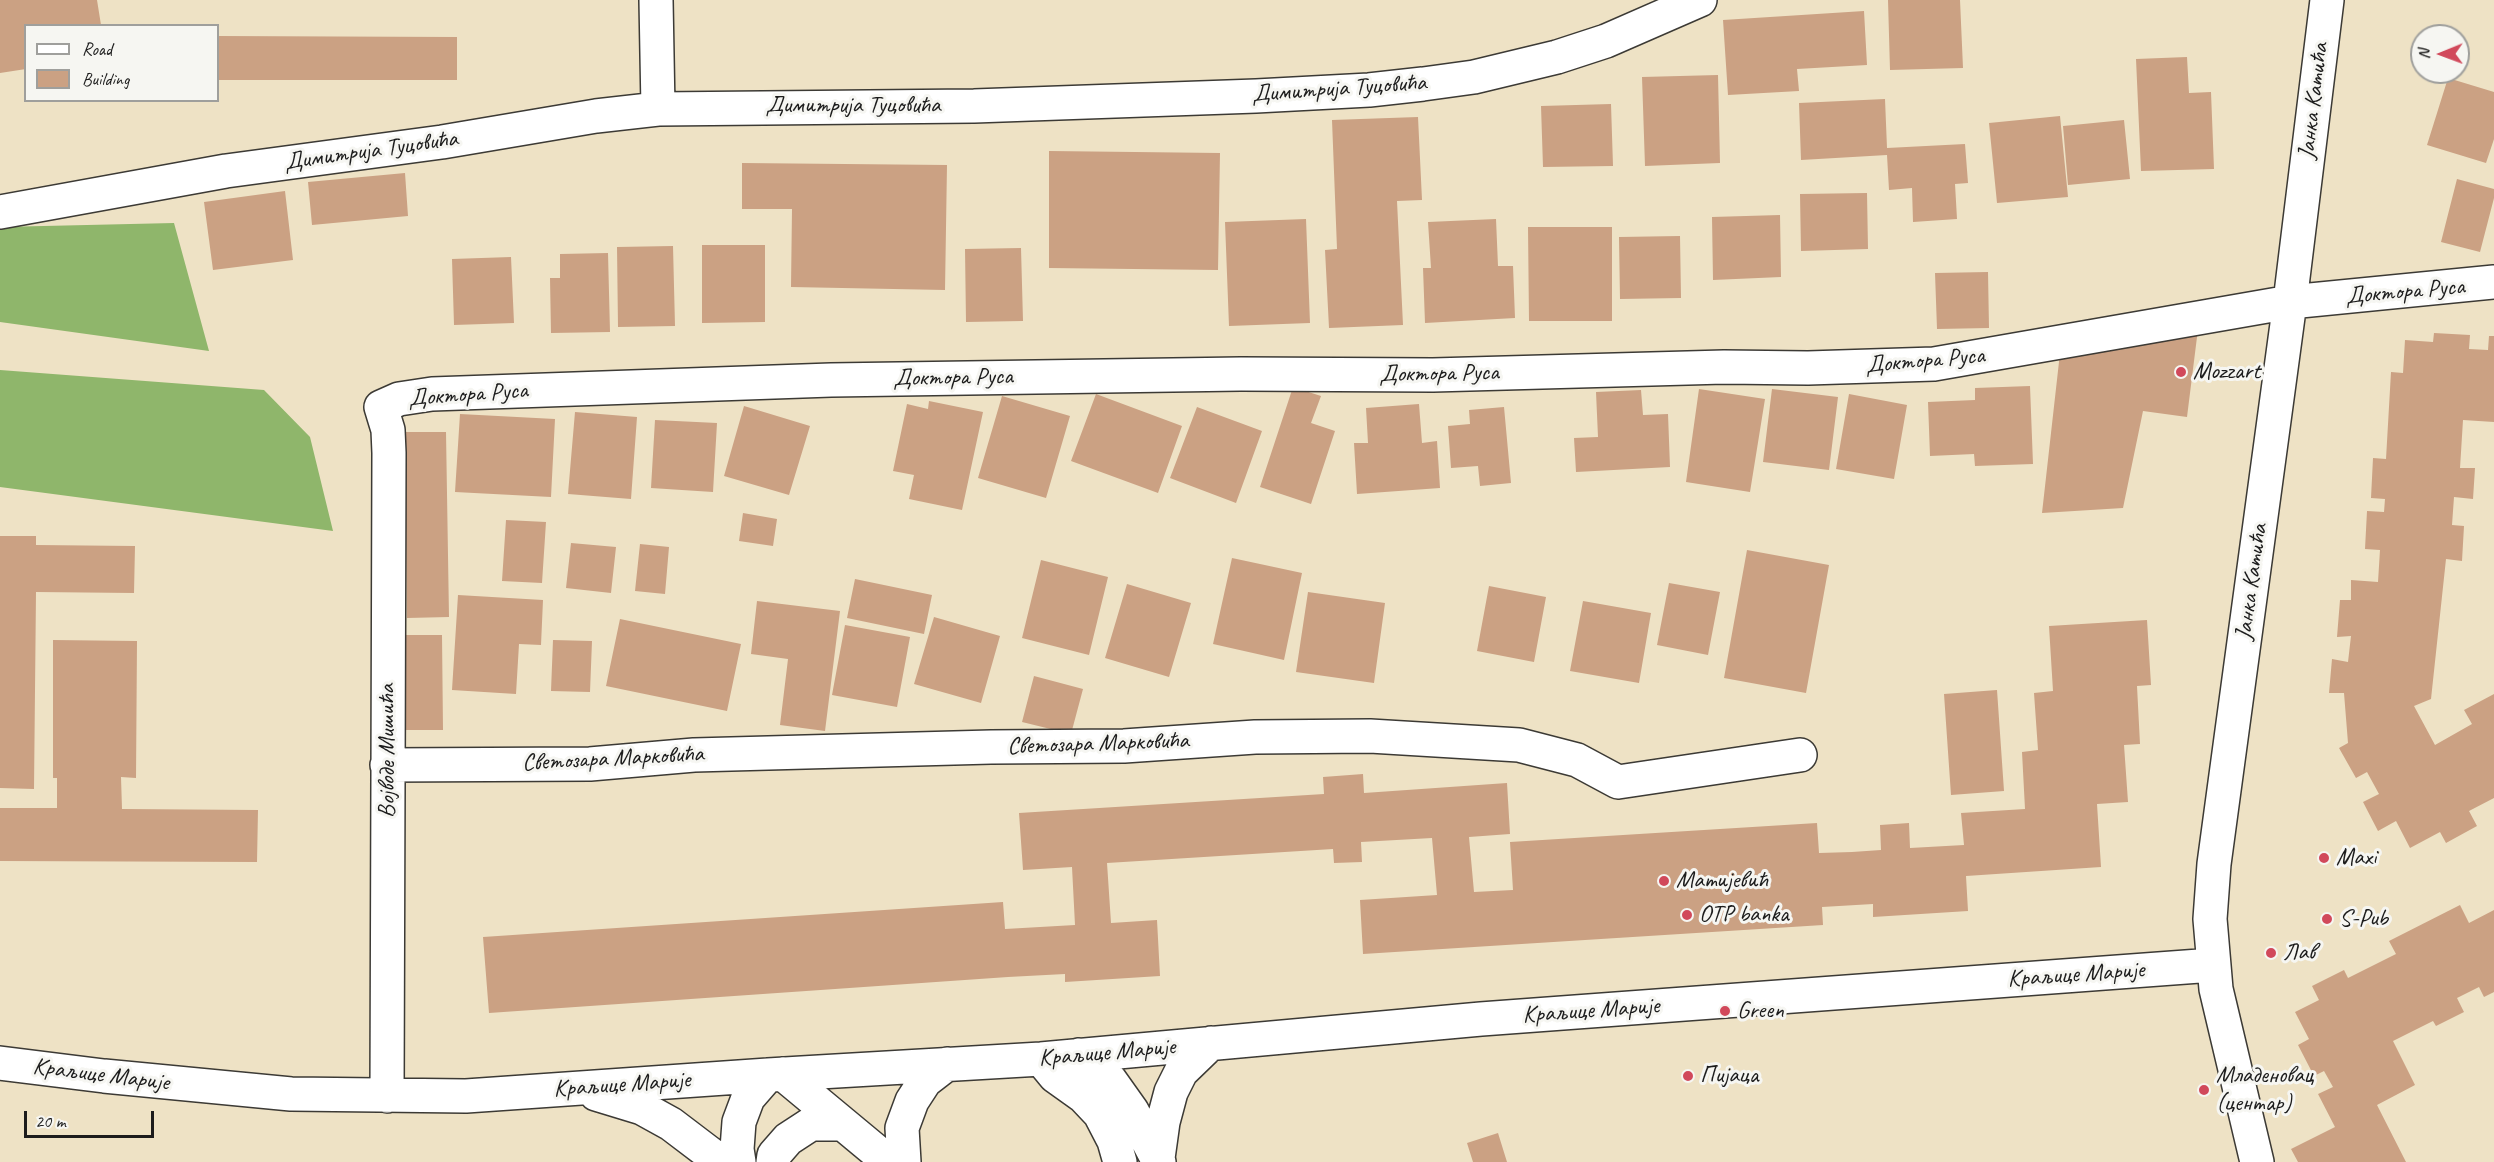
<!DOCTYPE html>
<html>
<head>
<meta charset="utf-8">
<style>
	body { margin:0 }
	#map { position:relative; width:2494px; height:1162px; overflow:hidden; background:#eee2c5; font-family:Caveat,sans-serif }
	canvas { display:block }
	.legend { position:absolute; left:24px; top:24px; width:195px; height:78px; box-sizing:border-box; background:#f6f6f2; border:2px solid #9f9f9c; margin:0; padding:8px 10px; list-style:none; font-size:18px; color:#1c1c1c }
	.legend li { display:flex; align-items:center; gap:12px; height:30px }
	.legend b { width:30px; border:2px solid #9f9f9c }
	.north { position:absolute; left:2410px; top:24px; width:60px; height:60px; box-sizing:border-box; background:#f6f6f2; border:2px solid #9f9f9c; border-radius:50%; rotate:269deg; font-size:16px; font-weight:700; line-height:24px; text-align:center; color:#1c1c1c }
	.north::after { content:''; display:block; margin:auto; width:21px; height:27px; background:#d1495b; clip-path:polygon(50% 0,100% 100%,50% 72%,0 100%) }
	.scale { position:absolute; left:24px; top:1111px; width:130px; height:27px; box-sizing:border-box; border:3px solid #1c1c1c; border-top:0; padding-left:8px; font-size:18px; line-height:21px; white-space:nowrap; color:#1c1c1c; -webkit-text-stroke:4px #f6f6f2; paint-order:stroke }
</style>
</head>
<body>
<div id="map">
<canvas width="2494" height="1162"></canvas>
<ul class="legend">
<li><b style="height:8px;background:#fff"></b>Road</li>
<li><b style="height:16px;background:#cba183"></b>Building</li>
</ul>
<div class="north">N</div>
<div class="scale">20 m</div>
</div>
<script>
const g = document.querySelector('canvas').getContext('2d');
g.lineJoin = 'round';
function paint(path, color) {
  g.fillStyle = color;
  g.fill(path, 'evenodd');
}
function poly(rows) {
  const path = new Path2D();
  for (const r of rows) {
    path.moveTo(r[0], r[1]);
    for (let i = 2; i < r.length; i += 2) path.lineTo(r[i], r[i + 1]);
  }
  return path;
}
function trace(path, color, width, dash) {
  g.strokeStyle = color;
  g.lineWidth = width;
  g.lineCap = dash ? 'butt' : 'round';
  g.setLineDash(dash || []);
  g.stroke(path);
}
function drawText(font, color, halo, rows, align = 'center') {
  g.font = font + ' Caveat,sans-serif';
  g.lineWidth = 6;
  g.setLineDash([]);
  g.textBaseline = 'middle';
  g.strokeStyle = halo;
  g.fillStyle = color;
  for (const [text, x, y, turn = 0] of rows) {
    g.save();
    g.translate(x, y);
    g.rotate((+turn || 0) * Math.PI / 180);
    g.textAlign = isNaN(turn) ? turn : align;
    if (halo) g.strokeText(text, 0, 0);
    g.fillText(text, 0, 0);
    g.restore();
  }
}
paint(poly([
	[174,223,209,351,0,322,0,227],
	[0,370,264,390,310,437,333,531,0,487]
]), '#8fb66b');
paint(poly([
	[0,0,97,0,101,25,26,26,26,69,0,73],
	[1888,0,1960,0,1963,68,1890,70],
	[1864,11,1867,65,1797,69,1799,91,1728,95,1723,20],
	[218,36,457,37,457,80,218,80],
	[2187,57,2189,93,2211,92,2214,169,2141,171,2136,59],
	[1718,75,1720,163,1645,166,1642,77],
	[2448,78,2494,92,2494,139,2486,163,2427,145],
	[1885,99,1887,148,1965,144,1968,183,1955,184,1957,219,1913,222,1912,188,1889,190,1887,155,1801,160,1799,103],
	[1611,104,1613,166,1543,167,1541,106],
	[2060,116,2068,197,1997,203,1989,123],
	[1418,117,1422,200,1397,201,1403,325,1329,328,1325,250,1337,249,1332,120],
	[2124,120,2130,179,2068,185,2063,126],
	[1049,151,1220,153,1218,270,1049,268],
	[742,163,947,165,945,290,791,287,792,209,742,209],
	[405,173,408,216,312,225,308,182],
	[2457,179,2494,189,2494,198,2480,252,2441,242],
	[285,191,293,260,213,270,204,202],
	[1867,193,1868,249,1801,251,1800,194],
	[1780,215,1781,277,1713,280,1712,217],
	[1306,219,1310,323,1229,326,1225,222],
	[1496,219,1498,266,1513,266,1515,318,1425,323,1423,268,1431,268,1428,222],
	[1528,227,1612,227,1612,321,1529,321],
	[1680,236,1681,298,1620,299,1619,237],
	[702,245,765,245,765,322,702,323],
	[673,246,675,326,618,327,617,247],
	[1021,248,1023,321,966,322,965,249],
	[608,253,610,332,551,333,550,278,560,278,560,254],
	[511,257,514,323,454,325,452,259],
	[1988,272,1989,328,1937,329,1935,273],
	[2198,329,2187,417,2143,411,2123,508,2042,513,2060,353],
	[2434,333,2470,335,2469,349,2488,350,2489,336,2494,336,2494,422,2463,420,2460,468,2475,468,2473,499,2454,497,2452,525,2464,526,2462,561,2446,559,2431,699,2414,706,2435,745,2472,724,2464,710,2494,694,2494,798,2469,811,2477,826,2446,843,2440,832,2410,848,2396,821,2378,831,2363,802,2379,794,2367,772,2356,778,2339,748,2348,743,2344,693,2329,693,2332,659,2348,662,2351,636,2337,637,2340,600,2351,600,2351,580,2378,582,2380,550,2365,549,2367,511,2384,512,2385,499,2371,498,2373,458,2386,459,2391,372,2403,373,2405,340,2433,342],
	[2030,386,2033,464,1975,466,1974,454,1930,456,1928,402,1975,400,1975,388],
	[1293,387,1321,396,1311,423,1335,431,1311,504,1260,487],
	[1699,389,1765,399,1750,492,1686,482],
	[1772,389,1838,397,1829,470,1763,462],
	[1641,390,1643,415,1668,414,1670,467,1576,472,1574,438,1598,437,1596,392],
	[1096,394,1182,426,1158,493,1071,461],
	[1849,394,1907,405,1894,479,1836,469],
	[1002,396,1070,416,1046,498,978,478],
	[929,401,983,412,962,510,909,499,914,475,893,471,907,404,928,409],
	[1419,404,1422,443,1437,441,1440,488,1357,494,1354,443,1368,443,1366,408],
	[744,406,810,426,789,495,724,476],
	[1197,407,1262,431,1236,503,1170,478],
	[1504,407,1511,483,1480,486,1478,466,1451,468,1448,426,1470,424,1469,410],
	[575,412,637,417,631,499,568,494],
	[460,414,555,419,551,497,455,492],
	[655,420,717,423,713,492,651,488],
	[405,432,446,432,449,617,407,618],
	[743,513,777,519,773,546,739,541],
	[506,520,546,522,542,583,502,581],
	[0,536,36,536,36,545,135,546,134,593,36,592,34,789,0,788],
	[571,543,616,547,611,593,566,588],
	[640,544,669,547,665,594,635,591],
	[1747,550,1829,565,1806,693,1724,678],
	[1232,558,1302,573,1284,660,1213,644],
	[1041,560,1108,577,1089,655,1022,638],
	[855,579,932,595,924,634,847,618],
	[1669,583,1720,592,1708,655,1657,645],
	[1127,584,1191,603,1169,677,1105,658],
	[1489,586,1546,597,1534,662,1477,651],
	[1308,592,1385,603,1374,683,1296,672],
	[458,595,543,600,541,645,519,644,516,694,452,690],
	[757,601,840,611,825,731,780,725,788,659,751,654],
	[1583,601,1651,613,1639,683,1570,671],
	[934,617,1000,636,981,703,914,684],
	[620,619,741,644,727,711,606,686],
	[2147,620,2151,685,2137,686,2140,744,2124,745,2128,802,2097,804,2101,867,1966,876,1968,911,1873,917,1873,904,1822,907,1823,925,1363,954,1360,900,1437,895,1432,838,1361,842,1362,862,1334,863,1333,849,1107,863,1111,923,1157,920,1160,976,1065,982,1065,974,1008,977,489,1013,483,937,1003,902,1005,929,1075,925,1072,867,1023,870,1019,813,1324,794,1323,777,1363,774,1364,793,1507,783,1510,834,1469,837,1474,892,1513,890,1510,842,1817,823,1819,853,1852,852,1881,850,1880,825,1909,823,1910,848,1964,845,1961,813,2025,809,2022,752,2038,750,2034,693,2053,691,2049,626],
	[845,625,910,637,897,707,832,695],
	[401,635,442,635,443,730,402,730],
	[53,640,137,641,136,778,121,777,122,809,258,810,257,862,0,861,0,808,57,808,57,778,53,778],
	[553,640,592,641,590,692,551,691],
	[1034,676,1083,689,1071,734,1022,722],
	[1997,690,2004,791,1951,795,1944,694],
	[2460,905,2469,923,2494,910,2494,992,2484,997,2479,987,2457,998,2464,1012,2436,1026,2433,1021,2393,1041,2415,1085,2377,1105,2406,1162,2298,1162,2291,1149,2335,1127,2318,1094,2333,1087,2324,1071,2314,1076,2298,1045,2309,1039,2295,1012,2319,1000,2312,986,2344,970,2348,978,2396,954,2389,941],
	[1498,1133,1507,1162,1473,1162,1467,1143]
]), '#cba183');
const minor = poly([
	[656,0,658,109],
	[0,212,226,171,442,142,596,116,658,109,974,106,1256,96,1369,90,1423,84,1474,77,1557,57,1606,41,1700,0],
	[387,765,590,764,694,755,991,747,1124,746,1255,737,1370,736,1519,745,1577,760,1618,782,1800,755],
	[1079,1055,1110,1080,1132,1111,1159,1162],
	[1041,1059,1055,1076,1083,1096,1100,1114,1114,1141,1120,1162],
	[0,1063,104,1076,291,1094,466,1096,768,1075,1041,1059,1481,1019,2213,965],
	[783,1074,889,1162],
	[596,1094,642,1108,671,1124,721,1162],
	[387,1096,389,453,388,430,381,407,399,399,432,394,831,380,1241,374,1433,375,1724,367,1808,368,1934,364,2290,302,2494,282],
	[1158,1158,1163,1122,1171,1092,1181,1072,1211,1043],
	[739,1162,737,1149,739,1122,748,1098,768,1075],
	[773,1162,774,1155,788,1139,811,1124,843,1124],
	[904,1162,902,1128,912,1101,925,1081,947,1064],
	[2257,1162,2216,989,2210,919,2214,864,2290,302,2327,0]
]);
trace(minor, '#3c3a35', 36);
trace(minor, '#fff', 33);
for (const [x, y, r, color] of [
	[2181,372,6,"#d1495b"],
	[2324,858,6,"#d1495b"],
	[1664,881,6,"#d1495b"],
	[1687,915,6,"#d1495b"],
	[2327,919,6,"#d1495b"],
	[2271,953,6,"#d1495b"],
	[1725,1011,6,"#d1495b"],
	[1688,1076,6,"#d1495b"],
	[2204,1090,6,"#d1495b"]
]) {
  const dot = new Path2D();
  dot.arc(x, y, r, 0, 2 * Math.PI);
  g.fillStyle = color;
  g.fill(dot);
  trace(dot, '#f6f6f2', 2);
}
drawText('24px', '#1c1c1c', '#f6f6f2', [
	["Димитрија Туцовића",1339,89,-4],
	["Јанка Катића",2314,101,-83],
	["Димитрија Туцовића",853,106],
	["Димитрија Туцовића",371,151,-8],
	["Доктора Руса",2405,292,-5],
	["Доктора Руса",1925,361,-5],
	["Доктора Руса",1439,374,-1],
	["Доктора Руса",953,378,-1],
	["Доктора Руса",468,395,-4],
	["Јанка Катића",2252,582,-82],
	["Светозара Марковића",1098,744,-2],
	["Војводе Мишића",388,751,-90],
	["Светозара Марковића",613,759,-3],
	["Краљице Марије",2076,975,-4],
	["Краљице Марије",1591,1011,-4],
	["Краљице Марије",1107,1053,-5],
	["Краљице Марије",101,1075,7],
	["Краљице Марије",622,1085,-4]
]);
drawText('24px', '#1c1c1c', '#f6f6f2', [
	["Mozzart",2193,372],
	["Maxi",2336,858],
	["Матијевић",1676,881],
	["OTP banka",1699,915],
	["S-Pub",2339,919],
	["Лав",2283,953],
	["Green",1737,1011],
	["Пијаца",1700,1076],
	["Младеновац",2216,1076],
	["(центар)",2216,1104]
], 'left');
</script>
</body>
</html>
